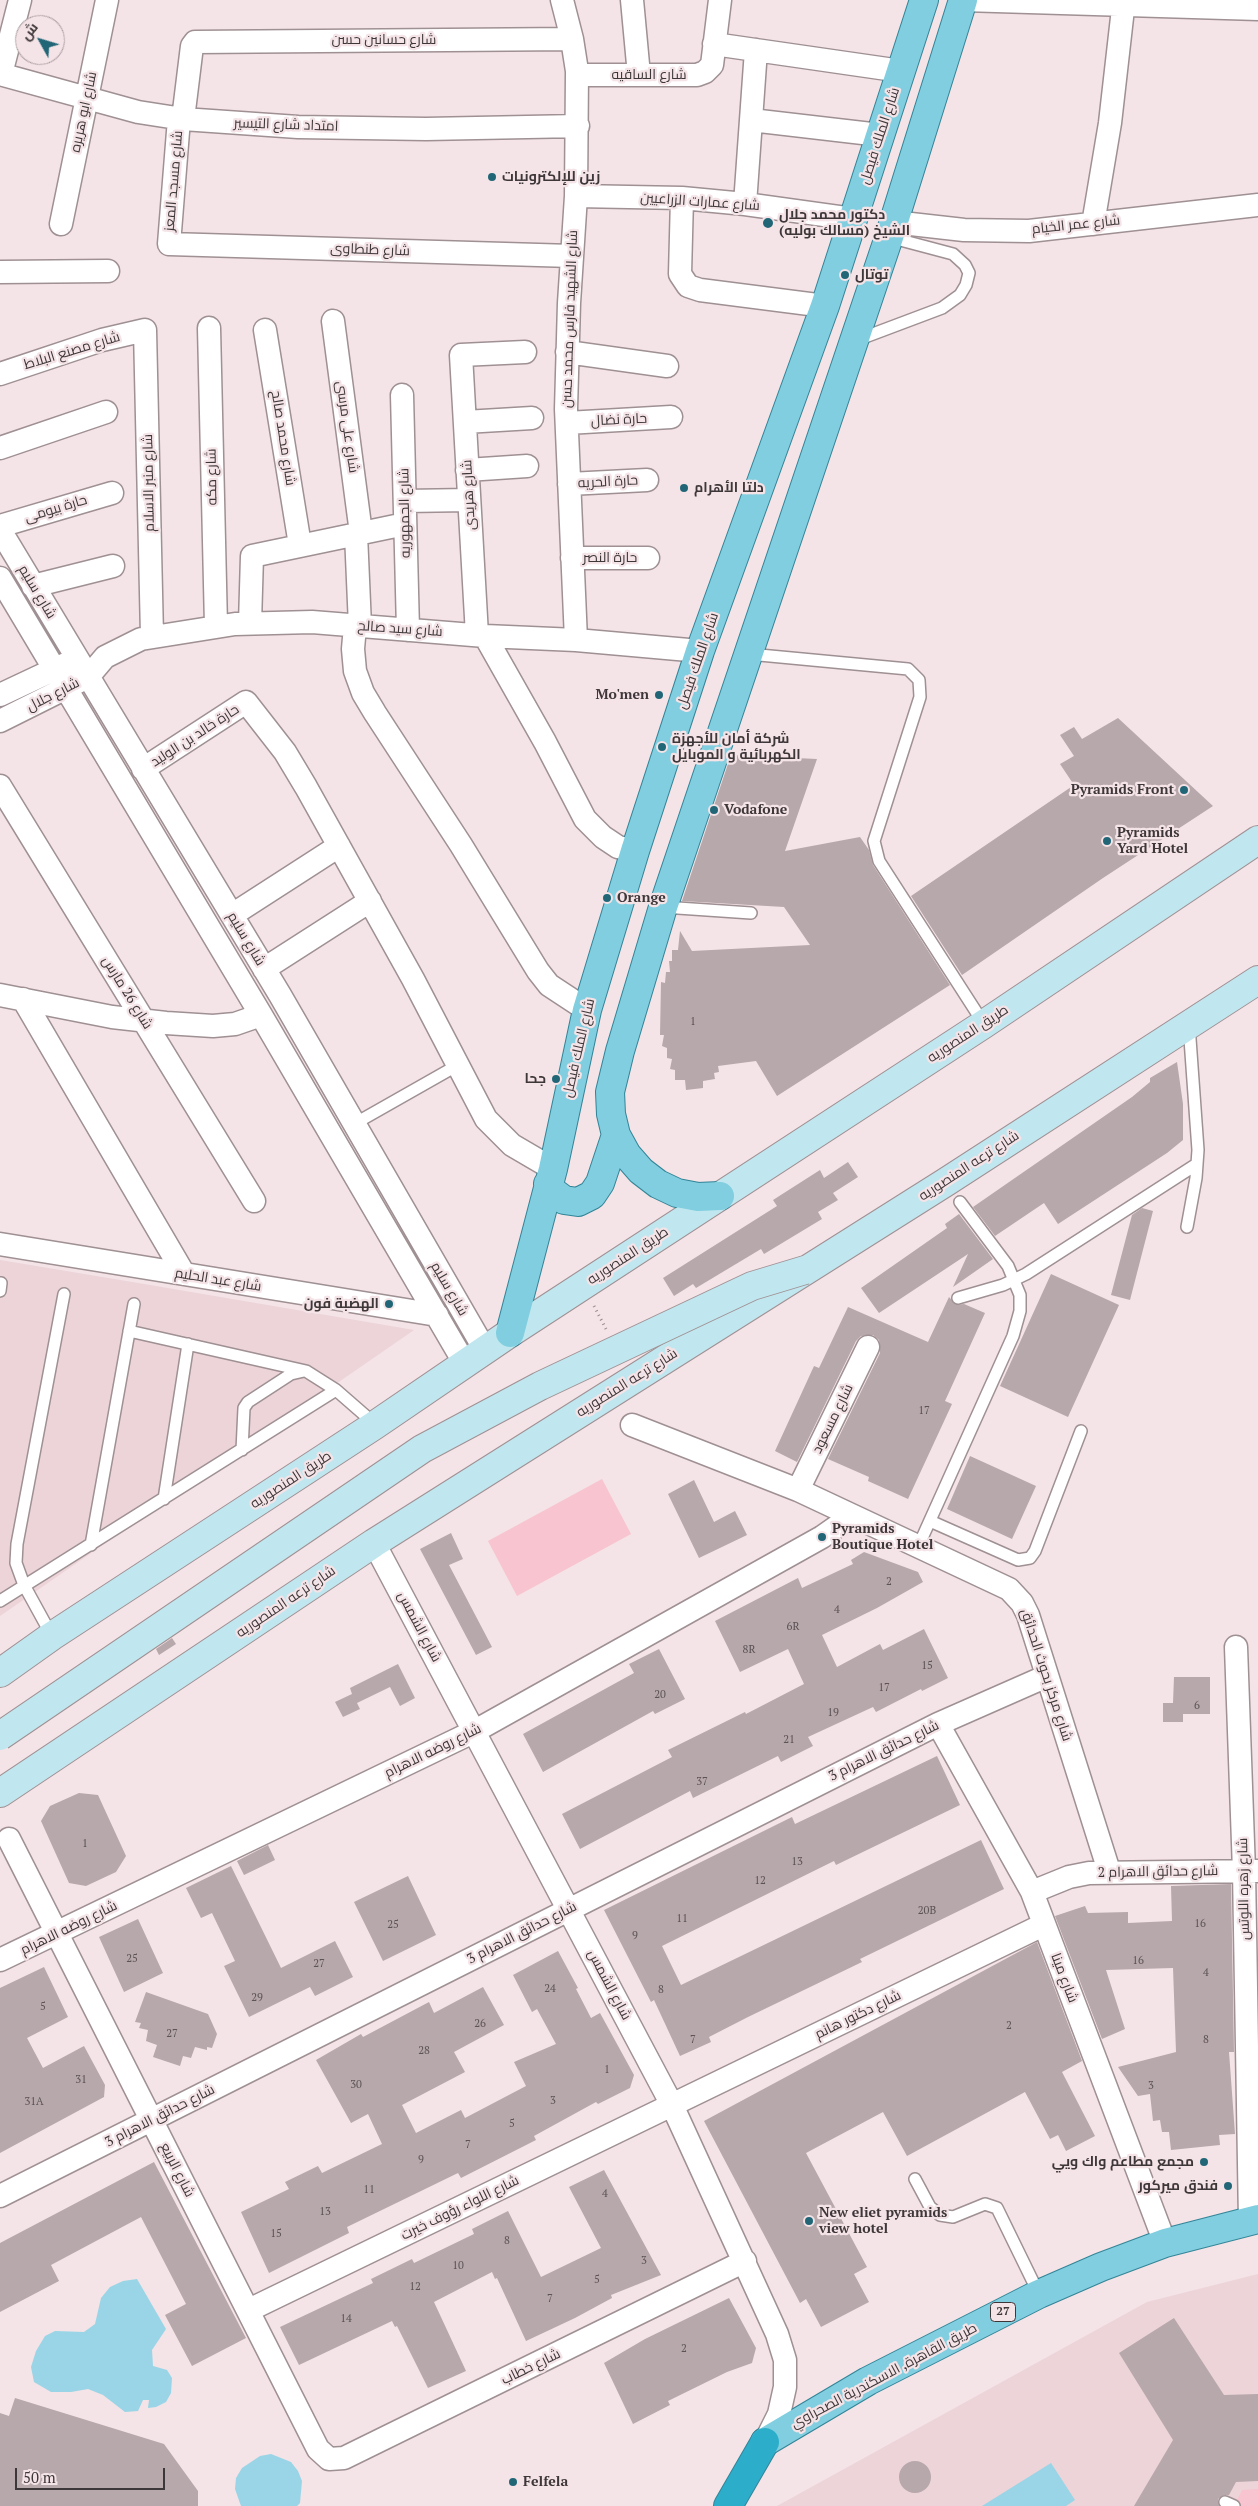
<!DOCTYPE html>
<html>
<head>
<meta charset="utf-8">
<style>
	body { margin:0 }
	#map { position:relative; width:1258px; height:2506px; overflow:hidden; background:#f4e3e7; font-family:"PT Serif",Cairo,serif }
	canvas { display:block }
	.north { position:absolute; left:15px; top:15px; width:50px; height:50px; box-sizing:border-box; background:#f4e3e7; border:1px solid #ab9ea1; border-radius:50%; rotate:309deg; font-size:14px; font-weight:700; line-height:20px; text-align:center; color:#3e3739 }
	.north::after { content:''; display:block; margin:auto; width:18px; height:22px; background:#216676; clip-path:polygon(50% 0,100% 100%,50% 72%,0 100%) }
	.scale { position:absolute; left:15px; top:2468px; width:150px; height:22px; box-sizing:border-box; border:2px solid #3e3739; border-top:0; padding-left:6px; font-size:15px; line-height:18px; white-space:nowrap; color:#3e3739; -webkit-text-stroke:4px #f4e3e7; paint-order:stroke }
</style>
</head>
<body>
<div id="map">
<canvas width="1258" height="2506"></canvas>
<div class="north">ش</div>
<div class="scale">50 m</div>
</div>
<script>
const g = document.querySelector('canvas').getContext('2d');
g.lineJoin = 'round';
function paint(path, color) {
  g.fillStyle = color;
  g.fill(path, 'evenodd');
}
function poly(rows) {
  const path = new Path2D();
  for (const r of rows) {
    if (r.length === 3) {
      path.moveTo(r[0] + r[2], r[1]);
      path.arc(r[0], r[1], r[2], 0, 2 * Math.PI);
      continue;
    }
    path.moveTo(r[0], r[1]);
    for (let i = 2; i < r.length; i += 2) path.lineTo(r[i], r[i + 1]);
  }
  return path;
}
function trace(path, color, width, dash) {
  g.strokeStyle = color;
  g.lineWidth = width;
  g.lineCap = dash ? 'butt' : 'round';
  g.setLineDash(dash || []);
  g.stroke(path);
}
function drawText(font, color, halo, rows, align = 'center') {
  g.font = font + ' "PT Serif",Cairo,serif';
  g.lineWidth = 4.5;
  g.setLineDash([]);
  g.textBaseline = 'middle';
  g.strokeStyle = halo;
  g.fillStyle = color;
  for (const [text, x, y, turn = 0] of rows) {
    g.save();
    g.translate(x, y);
    g.rotate((+turn || 0) * Math.PI / 180);
    g.textAlign = isNaN(turn) ? turn : align;
    if (halo) g.strokeText(text, 0, 0);
    g.fillText(text, 0, 0);
    g.restore();
  }
}
paint(poly([
	[0,1260,150,1285,414,1330,0,1616],
	[1258,2274,1258,2506,777,2506,1147,2302]
]), '#ecd4d9');
paint(poly([
	[602,1479,631,1534,517,1596,488,1541],
	[1258,2489,1258,2506,1234,2506,1242,2490]
]), '#f8c4cf');
paint(poly([
	[137,2279,166,2329,152,2350,153,2366,167,2370,172,2378,171,2393,166,2402,156,2407,148,2408,149,2400,143,2400,138,2411,125,2412,103,2395,88,2389,71,2392,51,2392,34,2382,31,2367,36,2351,45,2336,55,2331,84,2332,95,2324,101,2298,110,2287,123,2281],
	[271,2454,291,2462,298,2471,302,2481,300,2503,297,2506,241,2506,235,2489,236,2478,242,2468,260,2456],
	[1051,2463,1075,2500,1066,2506,982,2506]
]), '#99d5e6');
paint(poly([
	[1118,718,1213,806,1103,878,962,975,911,896,1074,785,1060,764,1074,756,1060,735,1074,727,1082,739],
	[731,755,817,759,785,851,860,837,869,850,873,865,950,985,777,1096,756,1061,718,1066,719,1072,714,1073,715,1079,703,1081,703,1088,686,1090,685,1080,675,1080,675,1070,670,1069,672,1059,667,1058,667,1048,662,1046,664,1035,660,1035,661,982,665,983,666,972,670,972,669,961,672,961,672,950,678,950,680,931,692,951,810,945,784,907,682,901],
	[1177,1062,1183,1104,1183,1140,1167,1153,1058,1224,1044,1203,995,1236,973,1207,1132,1097,1150,1082,1150,1078],
	[848,1162,858,1177,833,1193,838,1200,818,1212,822,1219,764,1254,761,1249,696,1288,693,1284,674,1296,663,1278,777,1206,773,1200,820,1170,824,1178],
	[1142,1208,1153,1211,1130,1300,1111,1295,1132,1215],
	[959,1214,993,1259,953,1287,968,1254,879,1313,861,1288,947,1228,945,1224],
	[1051,1274,1119,1305,1068,1417,1000,1386],
	[949,1297,956,1305,964,1304,985,1313,945,1401,952,1404,908,1499,868,1481,869,1477,828,1459,880,1353,879,1340,873,1335,861,1336,856,1341,797,1462,775,1451,814,1366,819,1368,848,1307,928,1342],
	[970,1456,1036,1486,1012,1539,947,1509],
	[694,1480,714,1522,735,1511,747,1535,699,1558,668,1494],
	[451,1533,463,1559,449,1565,492,1647,476,1655,420,1549],
	[864,1552,918,1572,923,1582,877,1608,822,1635,837,1667,880,1644,883,1650,924,1629,948,1678,922,1691,921,1689,876,1712,873,1707,808,1737,813,1746,781,1762,778,1756,693,1798,690,1791,580,1849,562,1814,672,1757,668,1750,745,1712,746,1714,804,1684,788,1649,740,1672,715,1621,798,1578,802,1588,853,1564,851,1560],
	[172,1638,176,1644,159,1655,156,1649],
	[659,1649,685,1699,655,1714,653,1711,543,1772,523,1734,634,1673,629,1664],
	[398,1664,415,1698,400,1706,390,1687,357,1703,360,1709,343,1717,335,1702,352,1694,350,1688],
	[1174,1677,1210,1677,1210,1714,1183,1714,1183,1722,1163,1722,1163,1703,1173,1703],
	[937,1756,960,1805,836,1865,834,1861,662,1946,681,1985,981,1840,1004,1889,860,1959,862,1962,748,2017,709,2037,711,2042,680,2056,654,2000,651,2002,604,1910,792,1817,795,1824],
	[79,1793,98,1795,126,1856,116,1872,86,1886,69,1883,41,1821,50,1806],
	[268,1845,275,1860,244,1875,237,1861],
	[231,1866,281,1968,335,1941,353,1977,315,1996,310,1987,249,2017,224,1966,235,1961,212,1913,201,1918,186,1888],
	[408,1876,436,1935,383,1961,354,1902],
	[1231,1884,1234,2052,1229,2052,1235,2134,1219,2135,1220,2145,1171,2150,1169,2132,1162,2132,1160,2120,1153,2121,1150,2094,1138,2096,1118,2067,1176,2052,1173,1968,1106,1970,1125,2029,1102,2039,1055,1916,1085,1906,1088,1913,1128,1912,1128,1923,1172,1921,1171,1886],
	[138,1919,163,1973,124,1992,99,1937],
	[1037,1942,1082,2061,1062,2072,1095,2136,1066,2151,1058,2135,1050,2139,1025,2092,907,2156,883,2112,806,2153,867,2267,854,2274,869,2302,821,2327,806,2299,800,2303,704,2121],
	[558,1951,578,1988,576,1989,591,2018,600,2013,634,2075,630,2088,598,2104,596,2102,534,2136,536,2140,461,2178,458,2173,347,2227,349,2233,269,2273,241,2212,289,2189,285,2182,318,2166,322,2173,382,2144,368,2114,351,2123,316,2060,361,2034,363,2037,429,2002,434,2013,483,1987,504,2025,454,2052,465,2072,402,2105,416,2133,461,2110,465,2118,526,2086,514,2062,556,2044,537,2009,532,2012,513,1975],
	[44,1967,68,2017,27,2038,43,2068,84,2046,105,2085,104,2097,0,2153,0,1988],
	[146,1992,208,2014,217,2034,212,2048,207,2047,207,2050,195,2047,191,2058,183,2056,180,2066,153,2057,157,2045,146,2041,148,2030,139,2028,141,2023,135,2022],
	[154,2162,246,2338,192,2366,165,2315,186,2304,141,2217,51,2265,59,2281,0,2312,0,2243],
	[604,2170,661,2275,611,2295,612,2298,575,2318,526,2341,497,2278,495,2279,492,2272,434,2302,466,2371,428,2388,397,2326,395,2327,392,2321,299,2365,280,2327,373,2283,371,2279,412,2259,414,2263,474,2234,472,2229,508,2211,541,2277,601,2248,569,2187],
	[729,2298,756,2348,752,2363,727,2372,668,2401,670,2405,633,2424,604,2363,645,2339],
	[1174,2318,1224,2395,1258,2394,1258,2481,1236,2482,1229,2495,1224,2495,1218,2499,1219,2506,1134,2506,1173,2440,1119,2353],
	[15,2398,164,2444,198,2491,198,2506,0,2506,0,2413,9,2416],
	[915,2477,16]
]), '#b7a8ab');
const lane = poly([
	[857,340,942,308,960,295,966,285,969,273,965,265,953,254,889,237],
	[749,654,908,669,919,680,920,697,874,841,879,861,984,1024],
	[663,907,751,913],
	[354,1124,458,1065],
	[1187,1227,1196,1178,1198,1150,1189,1025],
	[0,1291,1,1283],
	[958,1298,1003,1285,1026,1274,1197,1164],
	[129,1331,306,1371,336,1390],
	[242,1450,244,1408,248,1402,291,1374,304,1371],
	[164,1499,188,1344],
	[930,1521,1018,1560,1030,1558,1035,1551,1081,1431],
	[91,1545,134,1304],
	[918,1547,1013,1336,1020,1311,1020,1295,1008,1266,960,1202],
	[0,1601,336,1390,375,1424],
	[52,1636,24,1585,16,1563,17,1544,64,1294],
	[915,2179,930,2207,940,2215,953,2217,985,2204,997,2208,1039,2294],
	[1225,2502,1234,2506]
]);
const street = poly([
	[562,0,572,39,577,71,576,196,569,303,566,409,576,640],
	[632,0,639,75],
	[963,0,1258,9],
	[714,44,901,71],
	[0,74,138,112,183,119,298,127,426,129,578,126],
	[1,74,20,0],
	[577,75,697,75,705,72,712,65,720,0],
	[179,119,169,244,572,256],
	[183,119,192,46,195,42,572,39],
	[751,120,880,135],
	[576,196,682,198,745,204,853,219],
	[682,198,680,274,688,286,700,290,825,306],
	[745,204,756,50],
	[893,222,964,230,1029,231,1258,205],
	[61,224,107,0],
	[1093,224,1110,123,1124,0],
	[0,272,108,271],
	[333,321,361,533],
	[209,328,216,626],
	[265,330,300,545],
	[567,352,667,366],
	[0,374,102,340,145,330,152,636],
	[402,395,408,630],
	[465,422,532,418],
	[567,423,671,417],
	[0,448,106,412],
	[467,470,527,466],
	[569,484,647,480],
	[405,501,469,500],
	[0,526,112,493],
	[0,530,280,995,485,1350],
	[356,534,360,626],
	[572,558,648,558],
	[0,578,261,1015,465,1364],
	[33,586,113,566],
	[250,623,252,556,405,524],
	[355,626,353,649,355,671,363,693,375,713,461,845,538,971,549,985,587,1010],
	[477,635,461,355,525,352],
	[485,636,545,742,585,819,603,837,618,847,635,851],
	[0,695,68,663],
	[0,721,88,677,105,657,141,639,235,624,312,622,485,636,576,640,700,651],
	[143,769,246,702,285,752,306,787,413,979,486,1119,512,1145,553,1169],
	[0,786,254,1201],
	[232,915,339,846],
	[264,969,370,901],
	[0,995,112,1017,166,1023,213,1026,235,1024,261,1015],
	[23,999,184,1274],
	[0,1244,437,1315],
	[632,1425,798,1490,1009,1589,1022,1603,1028,1615,1109,1871],
	[798,1490,868,1347],
	[374,1543,672,2105,777,2334,785,2360,785,2387,779,2414,765,2442],
	[1236,1647,1244,1871,1250,2221],
	[938,1724,1032,1892,1165,2243],
	[9,1839,318,2449,329,2459,344,2458,745,2261],
	[1032,1892,1069,1877,1089,1873,1258,1871],
	[0,1960,475,1731,822,1537,852,1516],
	[0,2196,938,1724,1047,1676],
	[249,2310,1043,1925]
]);
const secondary = poly([
	[0,1673,52,1636,375,1425,510,1333,984,1024,1258,840],
	[0,1793,374,1543,946,1182,1258,980]
]);
const primary = poly([
	[548,1184,552,1191,564,1200,578,1202,592,1195,600,1183,616,1135],
	[720,1196,698,1197,677,1193,658,1184,641,1171,627,1155,616,1135,611,1114,610,1092,620,1051,663,907,889,237,963,0],
	[510,1333,553,1169,587,1010,635,851,700,651,825,306,924,0],
	[765,2442,868,2381,1039,2294,1101,2267,1165,2243,1258,2219]
]);
const highway = poly([
	[728,2506,765,2442]
]);
trace(lane, '#9f9093', 14);
trace(street, '#9f9093', 25);
trace(secondary, '#9f9093', 30);
trace(primary, '#328497', 30);
trace(highway, '#328497', 30);
trace(poly([
	[594,1306,606,1329]
]), '#968a8d', 3, [1, 4]);
trace(lane, '#fff', 11);
trace(street, '#fff', 22);
trace(secondary, '#c0e7ef', 28);
trace(primary, '#80cedf', 28);
trace(highway, '#2caeca', 28);
const secondaryBridge = poly([
	[0,1736,422,1449,540,1386,752,1286,805,1270]
]);
trace(secondaryBridge, '#9f9093', 30, []);
trace(secondaryBridge, '#c0e7ef', 28);
for (const [x, y, r, color] of [
	[492,177,5,"#216676"],
	[768,223,6,"#216676"],
	[845,275,5,"#216676"],
	[684,488,5,"#216676"],
	[659,695,5,"#216676"],
	[662,747,5,"#216676"],
	[1184,790,5,"#216676"],
	[714,810,5,"#216676"],
	[1107,841,5,"#216676"],
	[607,898,5,"#216676"],
	[556,1079,5,"#216676"],
	[389,1304,5,"#216676"],
	[822,1537,5,"#216676"],
	[1204,2162,5,"#216676"],
	[1228,2186,5,"#216676"],
	[809,2221,5,"#216676"],
	[513,2482,5,"#216676"]
]) {
  const dot = new Path2D();
  dot.arc(x, y, r, 0, 2 * Math.PI);
  g.fillStyle = color;
  g.fill(dot);
  trace(dot, '#f4e3e7', 2);
}
drawText('11px', '#5c5356', null, [
	["1",693,1022],
	["17",924,1411],
	["2",889,1582],
	["4",837,1610],
	["6R",793,1627],
	["8R",749,1650],
	["15",927,1666],
	["17",884,1688],
	["20",660,1695],
	["6",1197,1706],
	["19",833,1713],
	["21",789,1740],
	["37",702,1782],
	["1",85,1844],
	["13",797,1862],
	["12",760,1881],
	["20B",927,1911],
	["11",682,1919],
	["16",1200,1924],
	["25",393,1925],
	["9",635,1936],
	["25",132,1959],
	["16",1138,1961],
	["27",319,1964],
	["4",1206,1973],
	["24",550,1989],
	["8",661,1990],
	["29",257,1998],
	["5",43,2007],
	["26",480,2024],
	["2",1009,2026],
	["27",172,2034],
	["7",693,2040],
	["8",1206,2040],
	["28",424,2051],
	["1",607,2070],
	["31",81,2080],
	["30",356,2085],
	["3",1151,2086],
	["3",553,2101],
	["31A",34,2102],
	["5",512,2124],
	["7",468,2145],
	["9",421,2160],
	["11",369,2190],
	["4",605,2194],
	["13",325,2212],
	["15",276,2234],
	["8",507,2241],
	["3",644,2261],
	["10",458,2266],
	["5",597,2280],
	["12",415,2287],
	["7",550,2299],
	["14",346,2319],
	["2",684,2349]
]);
for (const [x, y, w] of [
	[1003,2312,25]
]) {
  const box = new Path2D();
  box.roundRect(x - w / 2, y - 9.5, w, 19, 4);
  g.fillStyle = '#f4e3e7';
  g.fill(box);
  trace(box, '#3e3739', 1);
}
drawText('bold 12px', '#3e3739', null, [
	["27",1003,2312]
]);
drawText('14px', '#3e3739', '#f4e3e7', [
	["شارع حسانين حسن",384,40],
	["شارع الساقيه",649,75],
	["شارع ابو هريره",84,112,-78],
	["امتداد شارع التيسير",286,125,2],
	["شارع الملك فيصل",880,136,-72],
	["شارع مسجد المعز",174,181,-85],
	["شارع عمارات الزراعيين",700,202,4],
	["شارع عمر الخيام",1076,225,-6],
	["شارع طنطاوى",370,250,2],
	["شارع الشهيد فارس محمد حسن",570,319,-88],
	["شارع مصنع البلاط",72,351,-17],
	["حارة نضال",619,420,-3],
	["شارع على مرسى",347,427,82],
	["شارع محمد صالح",283,438,81],
	["شارع مكه",212,477,-91],
	["حارة الحريه",608,482,-3],
	["شارع منبر الاسلام",149,483,-91],
	["شارع هريدى",469,495,-93],
	["حارة بيومى",56,509,-17],
	["شارع الجمهوريه",405,513,-91],
	["حارة النصر",610,558],
	["شارع سليم",37,592,59],
	["شارع سيد صالح",400,629,4],
	["شارع الملك فيصل",698,661,-71],
	["شارع جلال",53,695,-27],
	["حارة خالد بن الوليد",195,736,-33],
	["شارع سليم",246,939,59],
	["شارع 26 مارس",127,993,58],
	["طريق المنصوريه",968,1034,-33],
	["شارع الملك فيصل",579,1048,-77],
	["شارع ترعه المنصوريه",969,1166,-33],
	["طريق المنصوريه",628,1256,-33],
	["شارع عبد الحليم",218,1280,9],
	["شارع سليم",449,1289,60],
	["شارع ترعه المنصوريه",627,1383,-32],
	["شارع مسعود",833,1419,-64],
	["طريق المنصوريه",291,1480,-33],
	["شارع ترعه المنصوريه",286,1602,-34],
	["شارع الشمس",419,1627,62],
	["شارع مركز بحوث الحدائق",1046,1675,72],
	["شارع روضه الاهرام",433,1751,-26],
	["شارع حدائق الاهرام 3",884,1751,-26],
	["شارع حدائق الاهرام 2",1158,1872,-1],
	["شارع زهره اللوتس",1244,1889,-91],
	["شارع روضه الاهرام",69,1928,-26],
	["شارع حدائق الاهرام 3",522,1933,-27],
	["شارع مينا",1064,1978,69],
	["شارع الشمس",609,1985,62],
	["شارع دكتور هانم",858,2015,-26],
	["شارع حدائق الاهرام 3",160,2116,-27],
	["شارع الربيع",177,2170,63],
	["شارع اللواء رؤوف خيرت",460,2208,-26],
	["شارع خطاب",531,2367,-26],
	["طريق القاهرة, الاسكندرية الصحراوي",884,2376,-28]
]);
drawText('bold 14px', '#3e3739', '#f4e3e7', [
	["زين للإلكترونيات",502,177],
	["دكتور محمد جلال",779,215],
	["الشيخ (مسالك بوليه)",779,231],
	["توتال",855,275],
	["دلتا الأهرام",694,488],
	["Mo'men",649,695,"right"],
	["شركة أمان للأجهزة",672,739],
	["الكهربائية و الموبايل",672,755],
	["Pyramids Front",1174,790,"right"],
	["Vodafone",724,810],
	["Pyramids",1117,833],
	["Yard Hotel",1117,849],
	["Orange",617,898],
	["جحا",546,1079,"right"],
	["الهضبة فون",379,1304,"right"],
	["Pyramids",832,1529],
	["Boutique Hotel",832,1545],
	["مجمع مطاعم واك ويي",1194,2162,"right"],
	["فندق ميركور",1218,2186,"right"],
	["New eliet pyramids",819,2213],
	["view hotel",819,2229],
	["Felfela",523,2482]
], 'left');
</script>
</body>
</html>
